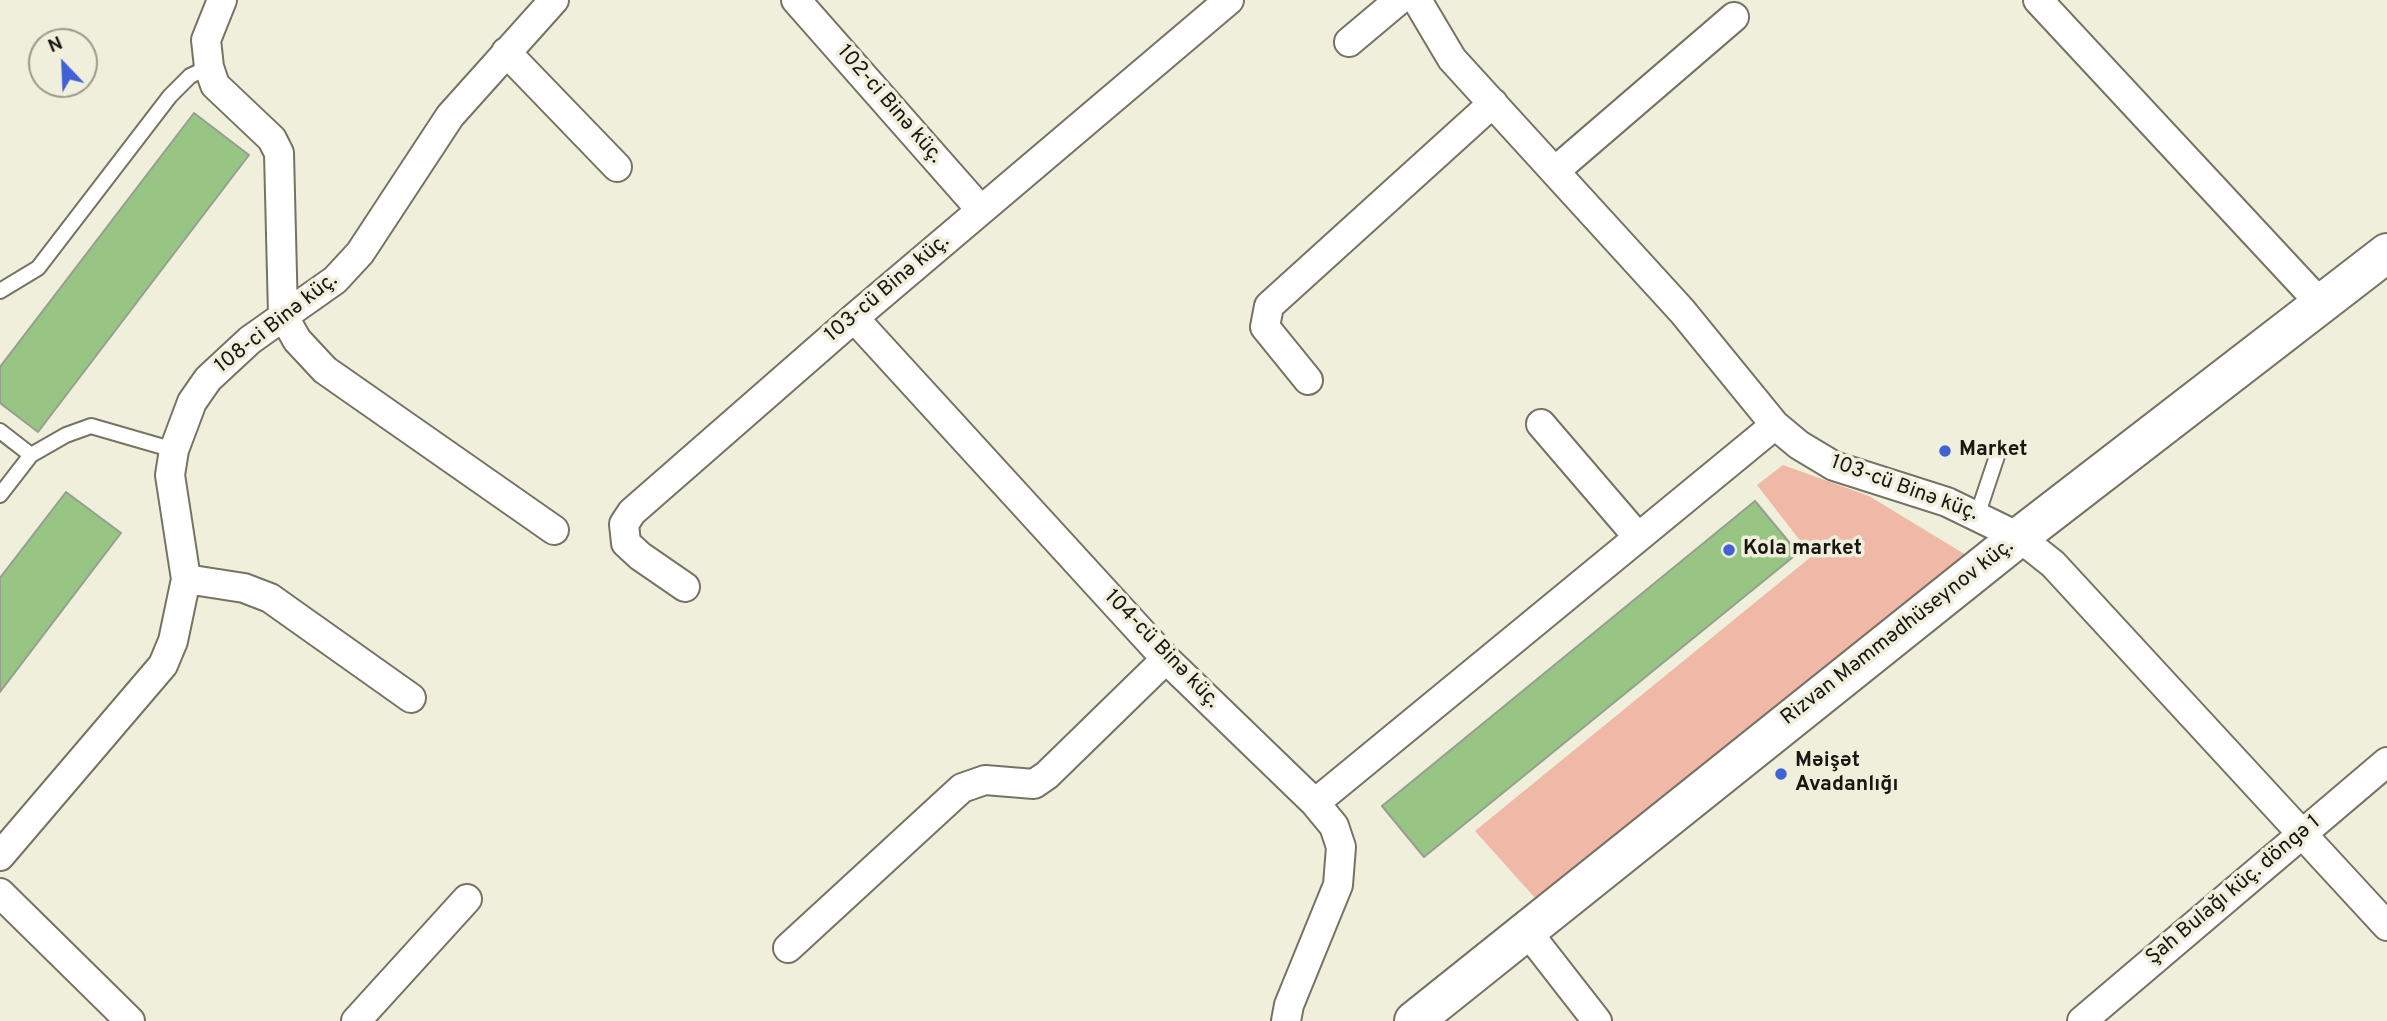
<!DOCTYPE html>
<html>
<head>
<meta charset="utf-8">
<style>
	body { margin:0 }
	#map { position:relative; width:2387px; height:1021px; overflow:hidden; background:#f0efdc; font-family:Overpass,sans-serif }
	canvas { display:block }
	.north { position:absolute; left:28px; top:28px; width:70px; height:70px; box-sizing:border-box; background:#f0efdc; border:2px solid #9a998b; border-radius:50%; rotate:337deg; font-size:19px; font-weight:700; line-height:28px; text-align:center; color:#181711 }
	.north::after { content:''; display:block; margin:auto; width:24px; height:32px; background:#4062d4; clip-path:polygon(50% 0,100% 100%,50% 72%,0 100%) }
</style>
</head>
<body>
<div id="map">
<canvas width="2387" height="1021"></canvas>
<div class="north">N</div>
</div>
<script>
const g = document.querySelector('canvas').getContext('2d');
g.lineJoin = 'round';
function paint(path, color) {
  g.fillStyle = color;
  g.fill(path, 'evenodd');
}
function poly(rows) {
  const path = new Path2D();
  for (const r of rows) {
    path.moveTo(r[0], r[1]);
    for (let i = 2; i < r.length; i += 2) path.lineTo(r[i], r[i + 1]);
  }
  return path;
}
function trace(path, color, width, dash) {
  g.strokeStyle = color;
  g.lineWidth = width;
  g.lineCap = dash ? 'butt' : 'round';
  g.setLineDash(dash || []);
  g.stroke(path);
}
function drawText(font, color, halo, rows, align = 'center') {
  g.font = font + ' Overpass,sans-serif';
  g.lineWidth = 7;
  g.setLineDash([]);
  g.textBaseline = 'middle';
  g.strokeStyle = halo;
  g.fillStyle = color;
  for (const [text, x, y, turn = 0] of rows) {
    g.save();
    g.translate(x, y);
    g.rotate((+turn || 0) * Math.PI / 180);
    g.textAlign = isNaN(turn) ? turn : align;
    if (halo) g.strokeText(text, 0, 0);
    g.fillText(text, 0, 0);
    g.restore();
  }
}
paint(poly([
	[1783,465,1869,496,1966,555,1536,899,1475,831,1812,556,1757,485]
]), '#efb8a7');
const building = poly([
	[194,113,249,155,38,432,0,403,0,367,194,113],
	[66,492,121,533,0,692,0,578,66,492],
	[1755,501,1798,553,1424,857,1382,806,1755,501]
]);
paint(building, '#98c584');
trace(building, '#959f90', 2);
const lane = poly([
	[0,291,38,268,170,96,190,76,209,67],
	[0,431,31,455],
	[0,495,31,455,66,435,91,426,174,450],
	[1977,516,1998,453]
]);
const street = poly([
	[222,0,206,40,209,67,215,85,272,139,279,153,283,315,297,340,325,370,554,530],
	[796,0,981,210],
	[1417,0,1452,59,1682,311,1775,425,1799,445,1834,466,1947,502,2019,537,2053,564,2387,926],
	[2038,0,2320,303],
	[1349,42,1399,0],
	[506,52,617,167],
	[1555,171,1734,17],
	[854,318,1166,659,1315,803,1334,826,1341,847,1338,885,1289,1005,1286,1021],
	[1308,380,1265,327,1269,306,1493,103],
	[1541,424,1638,537],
	[186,579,244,588,270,598,411,698],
	[685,587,640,556,626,543,624,524,632,512,854,318,1229,0],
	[1315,803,1775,425],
	[0,856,163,665,173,641,186,579,170,475,174,450,192,402,208,379,250,340,335,280,360,253,450,116,554,0],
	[0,893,130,1021],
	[1526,930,1597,1021],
	[788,948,962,788,985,780,1034,784,1047,775,1166,659],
	[356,1021,467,899],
	[2082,1021,2387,762]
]);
const secondary = poly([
	[1414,1021,2019,537,2387,253]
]);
trace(lane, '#757464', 18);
trace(street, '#757464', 32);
trace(secondary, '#757464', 42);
trace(lane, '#fff', 14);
trace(street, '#fff', 28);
trace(secondary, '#fff', 38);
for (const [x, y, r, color] of [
	[1945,451,7,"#4062d4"],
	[1729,550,7,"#4062d4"],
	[1781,774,7,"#4062d4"]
]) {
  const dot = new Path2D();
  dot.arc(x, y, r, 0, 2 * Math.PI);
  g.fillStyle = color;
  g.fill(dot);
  trace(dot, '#f0efdc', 2.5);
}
drawText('21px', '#181711', '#f0efdc', [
	["102-ci Binə küç.",889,105,49],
	["103-cü Binə küç.",888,289,-40],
	["108-ci Binə küç.",277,324,-38],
	["103-cü Binə küç.",1904,489,20],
	["Rizvan Məmmədhüseynov küç.",1898,633,-38],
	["104-cü Binə küç.",1161,650,46],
	["Şah Bulağı küç. döngə 1",2234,891,-40]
]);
drawText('bold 21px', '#181711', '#f0efdc', [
	["Market",1959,451],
	["Kola market",1743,550],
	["Məişət",1795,762],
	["Avadanlığı",1795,786]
], 'left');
</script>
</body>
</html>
